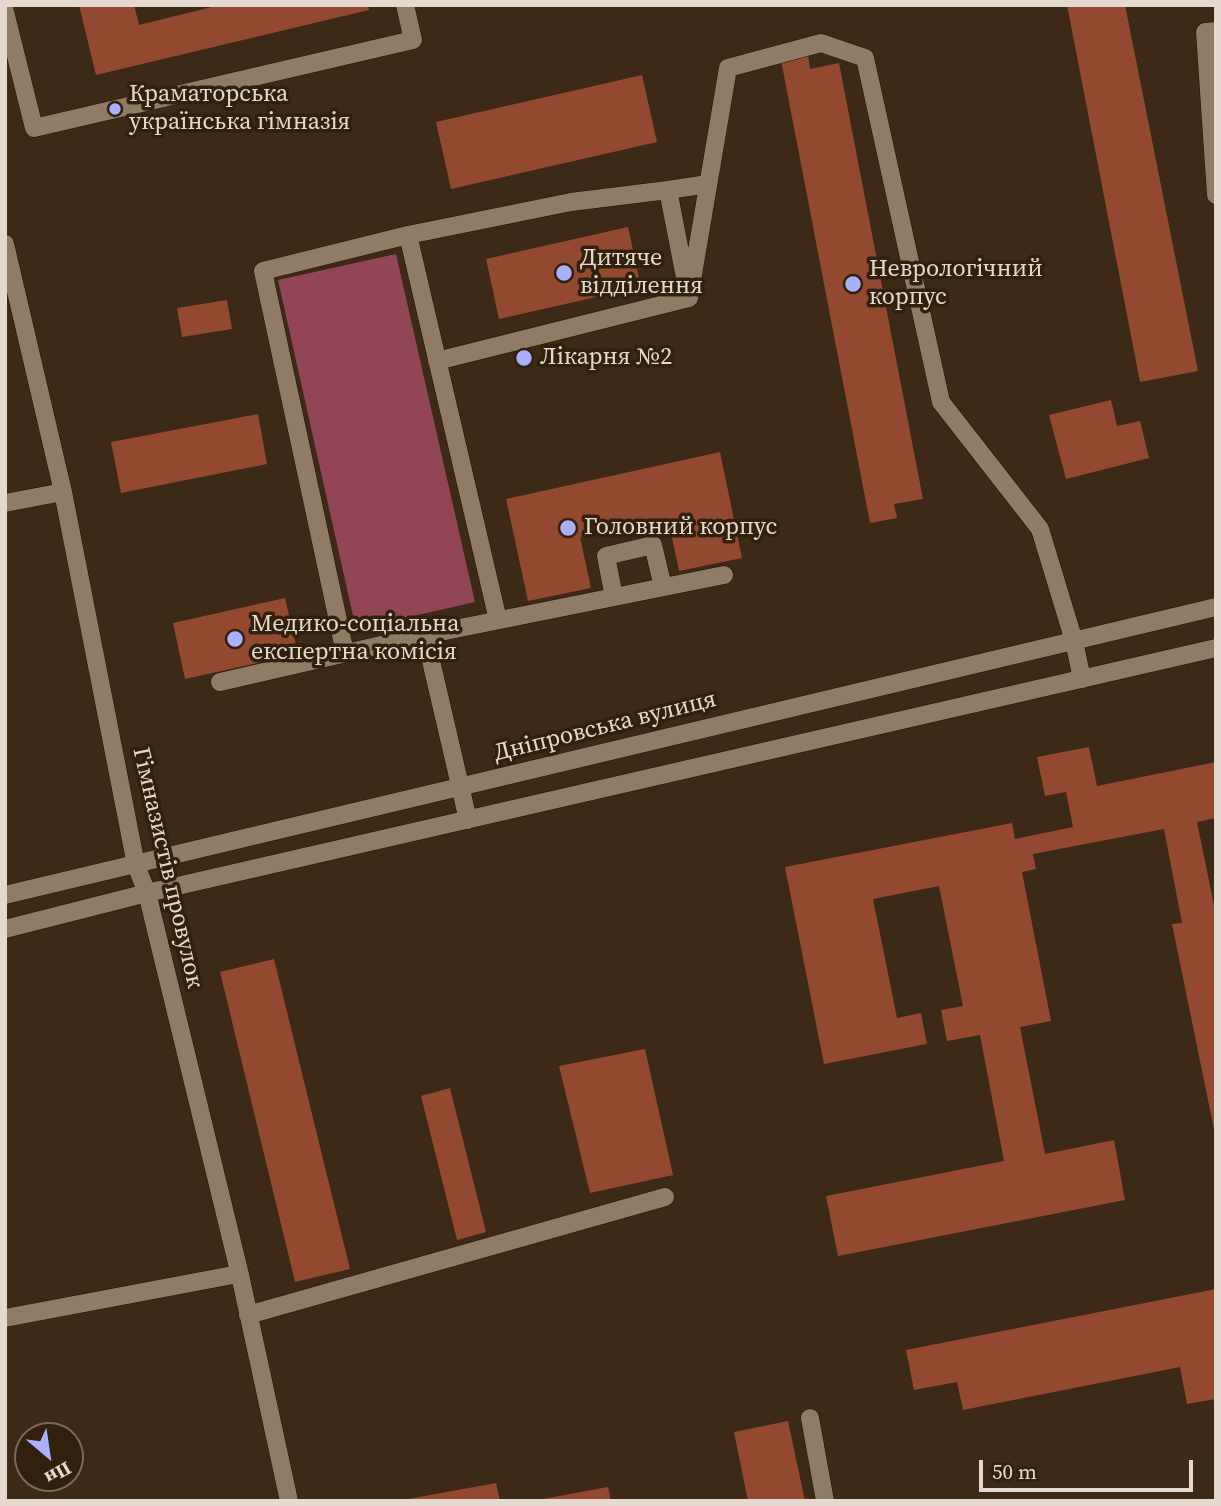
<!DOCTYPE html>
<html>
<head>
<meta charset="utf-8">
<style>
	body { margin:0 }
	#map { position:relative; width:1221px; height:1506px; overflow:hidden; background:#3c2a16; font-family:"Source Serif 4",serif }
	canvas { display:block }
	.frame { position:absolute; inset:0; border:7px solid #e5d9cd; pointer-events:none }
	.north { position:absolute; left:14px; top:1422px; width:70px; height:70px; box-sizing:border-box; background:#31200c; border:2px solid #796a59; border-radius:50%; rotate:151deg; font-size:19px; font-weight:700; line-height:28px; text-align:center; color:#e5d9cd }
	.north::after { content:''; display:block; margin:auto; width:24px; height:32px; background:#aab0fc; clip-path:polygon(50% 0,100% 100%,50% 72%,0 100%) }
	.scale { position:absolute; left:979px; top:1460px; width:214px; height:32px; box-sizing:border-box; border:4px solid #e5d9cd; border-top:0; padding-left:9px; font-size:21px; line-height:24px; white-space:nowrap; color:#e5d9cd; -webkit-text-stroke:5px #31200c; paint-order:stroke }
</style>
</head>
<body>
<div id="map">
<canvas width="1221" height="1506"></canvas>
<div class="frame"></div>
<div class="north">Пн</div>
<div class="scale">50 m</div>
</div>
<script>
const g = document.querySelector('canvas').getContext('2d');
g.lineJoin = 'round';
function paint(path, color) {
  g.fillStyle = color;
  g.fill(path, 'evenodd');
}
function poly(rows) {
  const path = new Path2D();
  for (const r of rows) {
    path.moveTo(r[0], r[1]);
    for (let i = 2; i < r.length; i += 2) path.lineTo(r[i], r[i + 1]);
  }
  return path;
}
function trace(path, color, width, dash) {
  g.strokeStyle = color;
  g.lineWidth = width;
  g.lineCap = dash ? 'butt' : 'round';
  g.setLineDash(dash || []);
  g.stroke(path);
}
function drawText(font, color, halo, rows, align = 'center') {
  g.font = font + ' "Source Serif 4",serif';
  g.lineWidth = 7;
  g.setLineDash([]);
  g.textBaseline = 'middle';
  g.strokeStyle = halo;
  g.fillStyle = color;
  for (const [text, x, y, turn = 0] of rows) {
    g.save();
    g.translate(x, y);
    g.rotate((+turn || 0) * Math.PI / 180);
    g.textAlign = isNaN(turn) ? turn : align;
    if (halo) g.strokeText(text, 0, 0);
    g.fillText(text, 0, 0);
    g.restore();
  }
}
paint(poly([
	[396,254,475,602,356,629,278,280]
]), '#924554');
paint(poly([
	[79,5,134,5,139,25,220,5,368,5,369,10,96,75],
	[1067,5,1125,5,1198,371,1140,382],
	[808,55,810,69,839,63,923,499,894,504,897,518,870,523,781,60],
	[642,75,657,142,451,189,436,122],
	[628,227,641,287,499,319,486,259],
	[227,300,232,329,182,337,177,308],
	[1111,400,1117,426,1140,421,1149,458,1066,479,1049,415],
	[258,414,267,464,121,493,111,442],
	[720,452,742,558,679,571,668,518,580,537,591,588,528,601,506,499],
	[285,598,298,654,185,679,173,623],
	[1089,747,1097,786,1216,762,1216,818,1197,822,1216,915,1216,1139,1172,924,1182,923,1164,829,1033,854,1036,869,1022,872,1051,1021,1020,1027,1045,1154,1114,1140,1125,1200,838,1256,826,1196,1004,1161,980,1035,947,1041,941,1010,963,1006,939,886,873,899,897,1018,921,1013,927,1044,824,1064,785,867,1012,823,1015,839,1073,827,1066,792,1045,796,1037,757],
	[274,959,350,1269,295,1282,220,972],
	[645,1049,673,1175,590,1193,559,1066],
	[450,1088,486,1232,457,1240,421,1096],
	[1216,1289,1216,1399,1187,1404,1180,1367,963,1410,957,1382,914,1390,906,1350],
	[788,1421,805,1501,748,1501,734,1432],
	[496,1483,500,1501,408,1501,408,1499],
	[608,1487,611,1501,543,1501,543,1499]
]), '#924930');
const minor = poly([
	[5,12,34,128,413,40,405,5],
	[1216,31,1205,32,1216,195],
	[668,190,708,184],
	[5,244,63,492,136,865,147,893,240,1275,289,1501],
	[689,298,728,68,821,43,865,58,941,402,1040,529,1074,641,1082,679],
	[437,361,689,298,668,190,571,202,408,235,498,620],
	[5,503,63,492],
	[614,597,606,556,653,545,663,587],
	[345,653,263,271,408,235],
	[220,682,425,635],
	[468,820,425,635,724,575],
	[5,895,1216,607],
	[5,929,147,893,1216,648],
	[248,1315,665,1197],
	[5,1318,233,1275],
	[810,1418,825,1501]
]);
trace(minor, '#221201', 19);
trace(minor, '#907b65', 18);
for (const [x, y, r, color] of [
	[115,109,7,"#aab0fc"],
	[564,273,9,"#aab0fc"],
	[853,284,9,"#aab0fc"],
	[524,358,9,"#aab0fc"],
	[568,528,9,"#aab0fc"],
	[235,639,9,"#aab0fc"]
]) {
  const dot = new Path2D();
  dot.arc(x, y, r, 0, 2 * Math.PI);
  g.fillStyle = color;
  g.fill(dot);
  trace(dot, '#31200c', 2.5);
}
drawText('24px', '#e5d9cd', '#31200c', [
	["Краматорська",129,95],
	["українська гімназія",129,123],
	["Дитяче",580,259],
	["відділення",580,287],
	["Неврологічний",869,270],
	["корпус",869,298],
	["Лікарня №2",540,358],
	["Головний корпус",584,528],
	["Медико-соціальна",251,625],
	["експертна комісія",251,653]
], 'left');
drawText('24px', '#e5d9cd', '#31200c', [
	["Дніпровська вулиця",605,727,-14],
	["Гімназистів провулок",167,868,77]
]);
</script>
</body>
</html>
